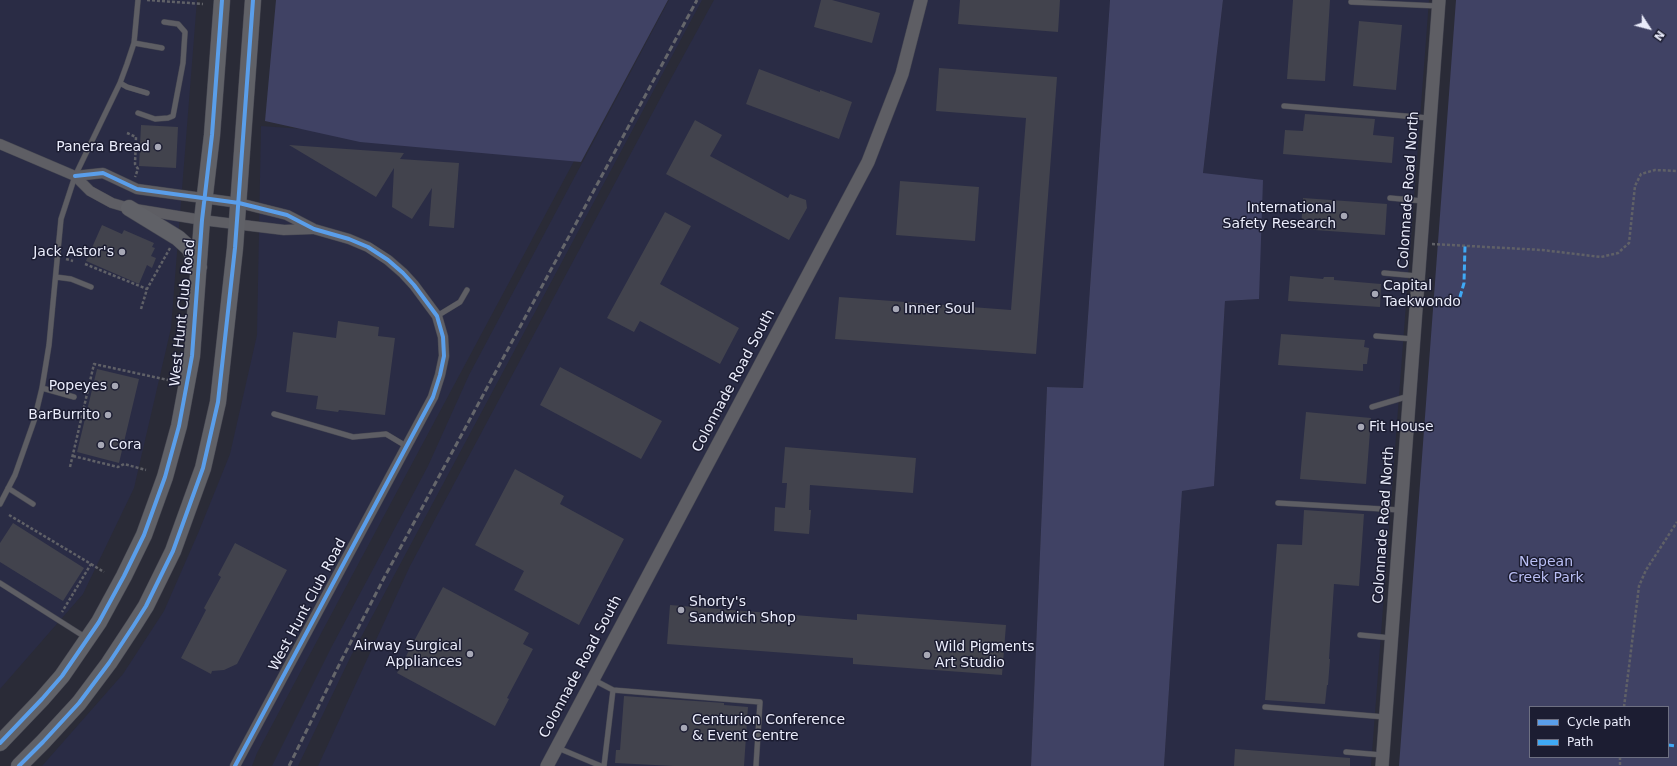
<!DOCTYPE html>
<html>
<head>
<meta charset="utf-8">
<style>
	body { margin:0 }
	#map { position:relative; width:1677px; height:766px; overflow:hidden; background:#2a2b37; font-family:"DejaVu Sans",sans-serif }
	canvas { display:block }
	.legend { position:absolute; left:1529px; top:706px; width:140px; height:52px; box-sizing:border-box; background:#1c1d32; border:1px solid #6e7082; margin:0; padding:5px 7px; list-style:none; font-size:12px; color:#eaecfb }
	.legend li { display:flex; align-items:center; gap:8px; height:20px }
	.legend b { width:20px; border:1px solid #6e7082 }
	.north { position:absolute; left:1629px; top:8px; width:40px; height:40px; -webkit-text-stroke:3px #1c1d32; paint-order:stroke; rotate:126deg; font-size:11px; font-weight:700; line-height:16px; text-align:center; color:#eaecfb }
	.north::after { content:''; display:block; margin:auto; width:14px; height:18px; background:#eaecfb; clip-path:polygon(50% 0,100% 100%,50% 72%,0 100%) }
</style>
</head>
<body>
<div id="map">
<canvas width="1677" height="766"></canvas>
<ul class="legend">
<li><b style="height:5px;background:#5a9eea"></b>Cycle path</li>
<li><b style="height:5px;background:#3fa9f5"></b>Path</li>
</ul>
<div class="north">N</div>
</div>
<script>
const g = document.querySelector('canvas').getContext('2d');
g.lineJoin = 'round';
function paint(path, color) {
  g.fillStyle = color;
  g.fill(path, 'evenodd');
}
function poly(rows) {
  const path = new Path2D();
  for (const r of rows) {
    path.moveTo(r[0], r[1]);
    for (let i = 2; i < r.length; i += 2) path.lineTo(r[i], r[i + 1]);
  }
  return path;
}
function trace(path, color, width, dash) {
  g.strokeStyle = color;
  g.lineWidth = width;
  g.lineCap = dash ? 'butt' : 'round';
  g.setLineDash(dash || []);
  g.stroke(path);
}
function drawText(font, color, halo, rows, align = 'center') {
  g.font = font + ' "DejaVu Sans",sans-serif';
  g.lineWidth = 3;
  g.setLineDash([]);
  g.textBaseline = 'middle';
  g.strokeStyle = halo;
  g.fillStyle = color;
  for (const [text, x, y, turn = 0] of rows) {
    g.save();
    g.translate(x, y);
    g.rotate((+turn || 0) * Math.PI / 180);
    g.textAlign = isNaN(turn) ? turn : align;
    if (halo) g.strokeText(text, 0, 0);
    g.fillText(text, 0, 0);
    g.restore();
  }
}
paint(poly([
	[0,0,197,0,171,328,134,488,83,594,0,689],
	[669,0,702,0,351,656,298,766,272,766,332,646,428,466,469,375],
	[714,0,1110,0,1083,388,1047,387,1031,766,318,766,410,566,668,84],
	[1223,0,1429,0,1371,766,1164,766,1182,491,1214,485,1225,301,1258,299,1203,173],
	[261,126,581,148,257,753,252,766,42,766,123,674,164,611,199,531,230,454,257,335]
]), '#2a2c45');
paint(poly([
	[276,0,668,0,581,162,360,142,265,121],
	[1110,0,1223,0,1203,173,1263,180,1259,299,1225,301,1214,486,1182,491,1164,766,1031,766,1047,387,1083,388],
	[1456,0,1677,0,1677,766,1399,766],
	[1530,707,1668,707,1668,757,1530,757]
]), '#404264');
paint(poly([
	[821,0,832,0,880,13,872,43,814,27],
	[960,0,1060,0,1058,32,958,24],
	[1293,0,1330,0,1325,81,1287,79],
	[1359,21,1402,25,1396,90,1353,86],
	[939,68,1057,77,1036,354,835,339,839,297,1011,310,1026,118,936,111],
	[759,69,820,92,820,90,852,102,839,139,746,104],
	[1305,114,1375,119,1373,135,1394,137,1392,163,1283,154,1285,130,1303,131],
	[695,120,722,135,710,156,788,198,790,194,806,200,807,208,789,240,666,174],
	[141,125,178,127,176,168,139,166],
	[289,145,404,153,400,159,459,163,454,228,429,226,432,188,412,219,392,207,394,168,376,197],
	[900,181,979,187,975,241,896,235],
	[1303,198,1387,204,1385,235,1301,229],
	[665,212,691,226,660,284,739,328,720,364,640,321,634,332,607,318],
	[102,225,122,234,124,230,154,243,152,247,155,248,151,256,156,258,152,268,147,265,139,284,86,261],
	[1290,276,1323,279,1324,277,1334,277,1334,280,1381,284,1380,307,1288,301],
	[338,321,379,327,378,336,395,338,385,415,339,410,338,412,316,409,318,396,286,392,293,332,336,338],
	[1281,334,1365,340,1364,347,1369,348,1367,364,1363,364,1363,371,1278,365],
	[560,367,662,421,641,459,540,405],
	[97,369,139,379,119,463,77,452],
	[1306,412,1371,418,1366,484,1300,479],
	[785,447,916,458,913,493,810,485,809,510,811,510,809,534,774,531,775,507,785,508,787,483,782,483],
	[515,469,564,496,560,504,624,539,579,625,514,590,524,571,475,545],
	[1304,510,1364,514,1359,586,1334,584,1329,659,1330,659,1328,685,1327,685,1325,704,1265,700,1277,544,1302,545],
	[13,523,84,568,63,601,0,562,0,543],
	[235,543,287,570,237,664,224,670,212,671,211,674,181,658,206,610,204,608,221,577,218,575],
	[443,587,529,633,523,644,533,649,507,698,509,699,495,726,397,673],
	[670,605,857,620,857,614,1006,625,1002,675,853,664,853,658,667,644],
	[624,696,724,703,724,705,748,707,744,766,674,766,615,763,616,750,620,750],
	[1235,749,1350,758,1350,766,1234,766]
]), '#42434d');
const service = poly([
	[1351,2,1438,6],
	[134,43,162,48],
	[120,83,127,87,147,93],
	[1284,106,1429,118],
	[138,113,155,119,168,118,173,116,183,63,185,32,178,24,164,22],
	[1390,198,1423,201],
	[1384,273,1417,276],
	[56,277,71,279,91,287],
	[437,316,460,302,467,290],
	[1376,336,1413,339],
	[42,388,74,397],
	[1372,407,1409,396],
	[274,414,353,437,386,434,406,446],
	[8,488,33,504],
	[1278,503,1400,510],
	[0,504,15,475,34,421,42,388,49,345,61,219,75,176,120,83,127,64,134,43,138,0],
	[0,583,85,637],
	[1360,635,1391,638],
	[594,680,613,690,760,702,756,766],
	[1265,707,1385,717],
	[558,748,601,766],
	[1346,752,1382,755],
	[604,766,613,690]
]);
const minor = poly([
	[0,144,75,176,90,191,112,203,129,208,202,220,284,230,312,229],
	[75,176,103,173,137,189,239,203,287,215,314,229,349,239,368,247,388,260,403,273,414,285,437,316,443,337,444,356,440,375,433,397,235,766]
]);
const tertiary = poly([
	[547,766,868,162,902,74,921,0],
	[1382,766,1439,0]
]);
const primary = poly([
	[129,208,178,238,189,248,199,267],
	[0,743,42,699,62,676,99,622,124,576,144,535,165,477,179,426,192,356,202,220,212,135,222,0],
	[19,766,43,742,79,703,109,663,134,625,146,606,173,551,203,468,218,402,235,248,253,0]
]);
trace(service, '#464752', 6);
trace(minor, '#464752', 11);
trace(tertiary, '#464752', 14);
trace(primary, '#464752', 17);
trace(poly([
	[147,0,203,4],
	[127,133,136,137,135,164,138,169,135,177],
	[1432,244,1542,250,1601,257,1618,253,1629,243,1635,186,1641,174,1655,170,1677,171],
	[66,259,73,261],
	[85,264,147,289],
	[141,309,147,289,170,248],
	[73,456,118,467,124,464,146,470],
	[70,467,94,364,168,380],
	[9,515,91,564,62,612],
	[91,564,104,572],
	[1624,707,1639,586,1646,570,1677,522],
	[1620,757,1620,766]
]), '#606167', 2.5, [3, 2]);
trace(service, '#5e5e64', 5);
trace(minor, '#5e5e64', 10);
trace(tertiary, '#5e5e64', 13);
trace(primary, '#606167', 16);
trace(poly([
	[289,766,341,661,384,578,697,0]
]), '#65666b', 3, [6, 3]);
trace(poly([
	[1460,297,1464,283,1465,246],
	[1668,745,1677,746]
]), '#3fa9f5', 3, [6, 3]);
trace(poly([
	[75,176,103,173,137,189,239,203,287,215,314,229,349,239,368,247,388,260,403,273,414,285,437,316,443,337,444,356,440,375,433,397,235,766],
	[0,743,42,699,62,676,99,622,124,576,144,535,165,477,179,426,192,356,202,220,212,135,222,0],
	[19,766,43,742,79,703,109,663,134,625,146,606,173,551,203,468,218,402,235,248,253,0]
]), '#5a9eea', 4);
for (const [x, y, r, color] of [
	[158,147,4,"#a7a8b6"],
	[1344,216,4,"#a7a8b6"],
	[122,252,4,"#a7a8b6"],
	[1375,294,4,"#a7a8b6"],
	[896,309,4,"#a7a8b6"],
	[115,386,4,"#a7a8b6"],
	[108,415,4,"#a7a8b6"],
	[1361,427,4,"#a7a8b6"],
	[101,445,4,"#a7a8b6"],
	[681,610,4,"#a7a8b6"],
	[470,654,4,"#a7a8b6"],
	[927,655,4,"#a7a8b6"],
	[684,728,4,"#a7a8b6"]
]) {
  const dot = new Path2D();
  dot.arc(x, y, r, 0, 2 * Math.PI);
  g.fillStyle = color;
  g.fill(dot);
  trace(dot, '#1c1d32', 1.5);
}
drawText('14px', '#eaecfb', '#1c1d32', [
	["Panera Bread",150,147,"right"],
	["International",1336,208,"right"],
	["Safety Research",1336,224,"right"],
	["Jack Astor's",114,252,"right"],
	["Capital",1383,286],
	["Taekwondo",1383,302],
	["Inner Soul",904,309],
	["Popeyes",107,386,"right"],
	["BarBurrito",100,415,"right"],
	["Fit House",1369,427],
	["Cora",109,445],
	["Shorty's",689,602],
	["Sandwich Shop",689,618],
	["Airway Surgical",462,646,"right"],
	["Appliances",462,662,"right"],
	["Wild Pigments",935,647],
	["Art Studio",935,663],
	["Centurion Conference",692,720],
	["& Event Centre",692,736]
], 'left');
drawText('14px', '#eaecfb', '#1c1d32', [
	["Colonnade Road North",1409,190,-86],
	["West Hunt Club Road",183,313,-84],
	["Colonnade Road South",734,381,-62],
	["Colonnade Road North",1384,525,-86],
	["West Hunt Club Road",308,605,-62],
	["Colonnade Road South",581,667,-62]
]);
drawText('14px', '#babff4', '#1c1d32', [
	["Nepean",1546,562],
	["Creek Park",1546,578]
]);
</script>
</body>
</html>
